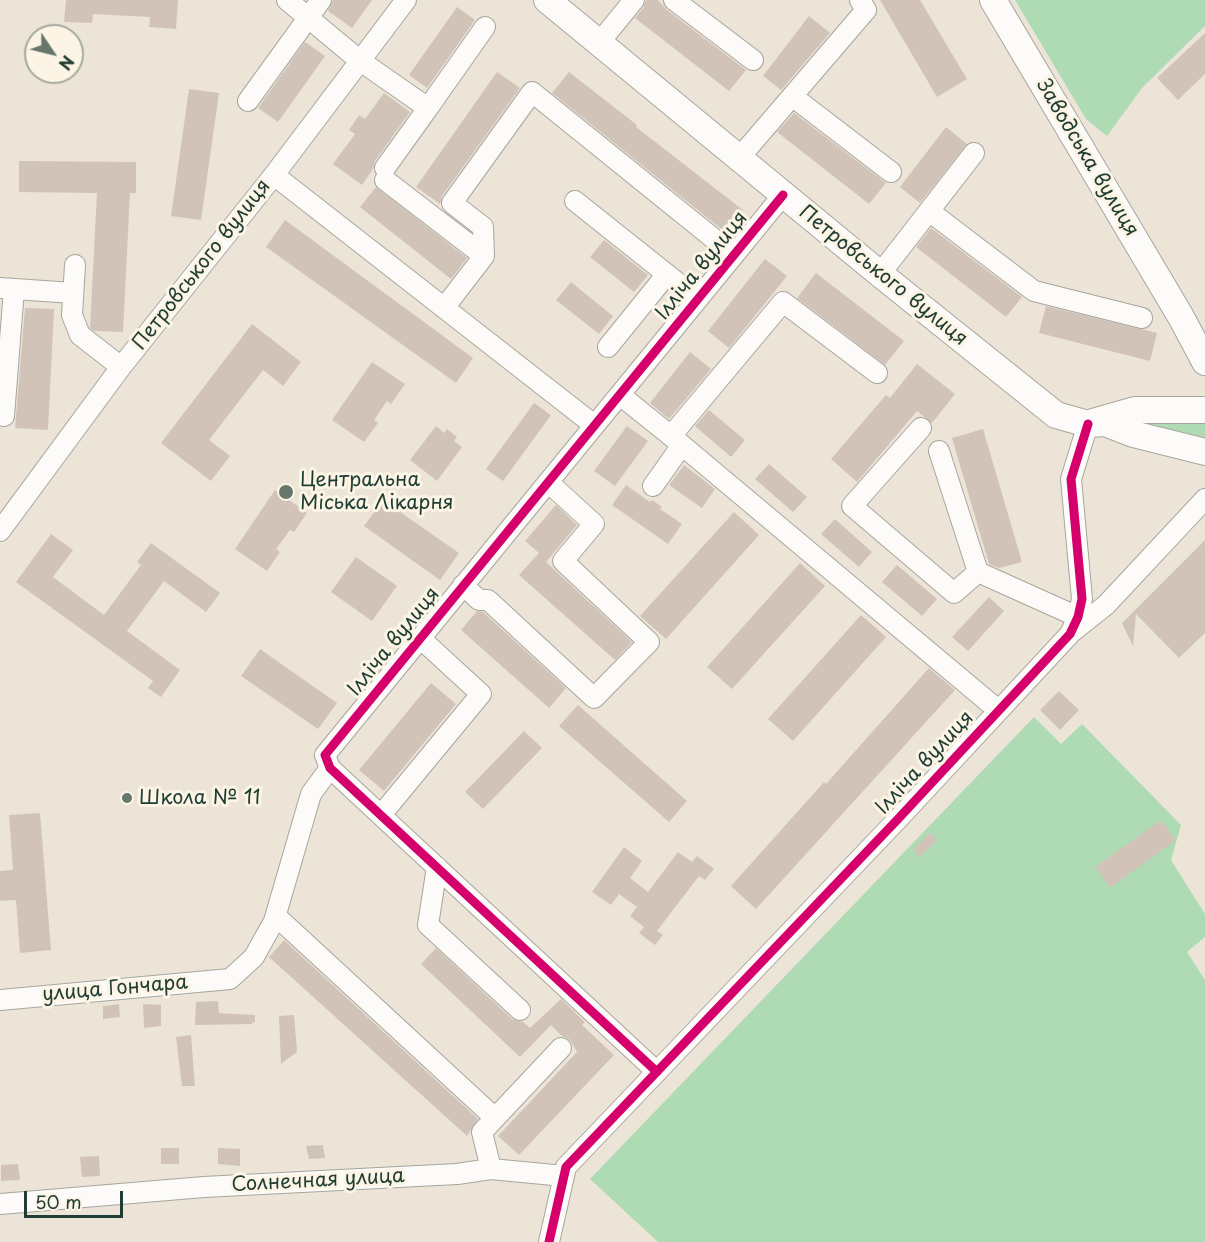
<!DOCTYPE html>
<html>
<head>
<meta charset="utf-8">
<style>
	body { margin:0 }
	#map { position:relative; width:1205px; height:1242px; overflow:hidden; background:#ece4d6; font-family:"Playpen Sans",sans-serif }
	canvas { display:block }
	.north { position:absolute; left:24px; top:24px; width:60px; height:60px; box-sizing:border-box; background:#fcf5e5; border:2px solid #a4ab9e; border-radius:50%; rotate:125deg; font-size:16px; font-weight:700; line-height:24px; text-align:center; color:#1f3d34 }
	.north::after { content:''; display:block; margin:auto; width:21px; height:27px; background:#67776d; clip-path:polygon(50% 0,100% 100%,50% 72%,0 100%) }
	.scale { position:absolute; left:24px; top:1191px; width:99px; height:27px; box-sizing:border-box; border:3px solid #1f3d34; border-top:0; padding-left:8px; font-size:18px; line-height:21px; white-space:nowrap; color:#1f3d34; -webkit-text-stroke:4px #fcf5e5; paint-order:stroke }
</style>
</head>
<body>
<div id="map">
<canvas width="1205" height="1242"></canvas>
<div class="north">N</div>
<div class="scale">50 m</div>
</div>
<script>
const g = document.querySelector('canvas').getContext('2d');
g.lineJoin = 'round';
function paint(path, color) {
  g.fillStyle = color;
  g.fill(path, 'evenodd');
}
function poly(rows) {
  const path = new Path2D();
  for (const r of rows) {
    path.moveTo(r[0], r[1]);
    for (let i = 2; i < r.length; i += 2) path.lineTo(r[i], r[i + 1]);
  }
  return path;
}
function trace(path, color, width, dash) {
  g.strokeStyle = color;
  g.lineWidth = width;
  g.lineCap = dash ? 'butt' : 'round';
  g.setLineDash(dash || []);
  g.stroke(path);
}
function drawText(font, color, halo, rows, align = 'center') {
  g.font = font + ' "Playpen Sans",sans-serif';
  g.lineWidth = 6;
  g.setLineDash([]);
  g.textBaseline = 'middle';
  g.strokeStyle = halo;
  g.fillStyle = color;
  for (const [text, x, y, turn = 0] of rows) {
    g.save();
    g.translate(x, y);
    g.rotate((+turn || 0) * Math.PI / 180);
    g.textAlign = isNaN(turn) ? turn : align;
    if (halo) g.strokeText(text, 0, 0);
    g.fillText(text, 0, 0);
    g.restore();
  }
}
paint(poly([
	[1015,0,1205,0,1205,26,1142,88,1107,136,1086,119],
	[1104,416,1205,418,1205,445],
	[1034,717,1061,744,1082,724,1181,825,1171,860,1205,914,1205,937,1187,952,1205,980,1205,1242,658,1242,590,1179]
]), '#aedbb4');
paint(poly([
	[66,0,178,0,176,29,149,27,150,17,93,14,92,23,64,22],
	[333,0,372,0,352,28,328,11],
	[646,0,658,0,667,10,746,70,729,91,635,18,643,8],
	[880,0,920,0,967,79,937,97],
	[457,7,475,20,427,88,409,75],
	[809,16,830,33,781,90,763,76],
	[1205,33,1205,74,1178,100,1157,78],
	[305,42,325,56,278,122,258,108],
	[497,72,520,88,442,196,440,204,416,187],
	[569,72,637,125,636,127,743,210,725,232,552,93],
	[189,89,219,93,201,220,171,216],
	[384,93,410,112,375,161,373,169,362,185,333,164,355,134,349,130,359,115,365,119],
	[794,113,886,183,869,204,777,132],
	[946,127,967,144,920,203,900,187],
	[19,161,136,162,136,193,130,193,123,332,94,331,90,328,97,193,19,192],
	[376,187,467,258,451,279,360,207],
	[285,220,473,358,456,383,266,247],
	[931,228,1022,297,1006,317,916,247],
	[604,240,648,275,634,292,590,257],
	[765,259,787,276,729,348,708,331],
	[816,273,904,341,885,365,797,298],
	[571,282,613,316,599,334,556,300],
	[1046,306,1157,333,1150,361,1039,333],
	[25,308,54,309,48,430,15,428],
	[252,324,301,362,283,386,263,370,209,440,230,456,211,481,161,443],
	[690,352,711,369,669,419,650,403],
	[372,362,405,384,391,404,387,401,374,420,378,423,364,442,332,420],
	[917,364,955,394,932,423,917,411,857,482,831,459,886,395,890,398],
	[534,403,551,415,503,481,486,469],
	[709,410,745,440,731,457,695,426],
	[436,426,444,433,447,429,457,437,454,441,462,447,437,481,410,460],
	[627,426,648,441,615,486,594,471],
	[983,429,1022,562,999,568,989,564,952,438],
	[769,464,807,497,793,512,755,479],
	[684,465,715,489,702,508,669,485],
	[626,485,650,502,652,500,662,507,660,509,682,524,668,544,612,505],
	[275,490,307,513,294,532,290,530,276,549,280,552,267,571,235,549],
	[383,500,459,553,440,580,364,526],
	[556,505,577,525,546,562,632,642,615,660,519,575,539,553,525,541],
	[734,512,759,535,666,639,640,616],
	[835,519,872,552,859,567,821,534],
	[51,534,73,550,53,577,104,615,141,565,137,562,151,543,220,593,206,612,164,581,127,631,180,670,161,697,148,688,153,681,16,582],
	[1205,540,1205,633,1179,658,1136,614,1133,646,1122,623],
	[356,557,397,586,372,621,331,592],
	[800,563,825,586,732,689,707,667],
	[897,565,937,599,922,616,882,582],
	[989,597,1004,611,968,651,952,637],
	[477,611,483,612,566,688,549,708,461,630],
	[861,615,886,637,793,741,768,719],
	[260,649,337,703,318,729,241,676],
	[929,668,955,690,756,909,731,886,824,782,826,784],
	[431,683,456,704,384,791,359,770],
	[1059,691,1079,710,1060,730,1040,710],
	[578,705,687,801,669,822,559,726],
	[524,731,542,748,483,809,465,792],
	[40,813,51,950,20,953,16,900,0,901,0,871,13,870,9,815],
	[1161,820,1176,840,1110,888,1095,867],
	[930,833,937,840,920,857,913,850],
	[624,847,642,861,630,878,648,892,678,852,692,862,697,856,714,869,705,880,699,876,657,931,663,935,655,945,639,933,644,927,630,916,637,907,619,894,611,905,592,892],
	[284,940,478,1119,467,1136,269,957],
	[436,948,512,1019,523,1022,530,1028,561,999,585,1022,582,1025,614,1055,519,1155,498,1136,577,1052,570,1040,562,1036,551,1025,520,1057,421,964],
	[218,1001,219,1013,255,1015,255,1022,252,1023,252,1024,195,1025,196,1002],
	[119,1004,120,1017,103,1019,103,1006],
	[143,1004,161,1005,161,1026,144,1028],
	[294,1015,297,1052,281,1064,279,1016],
	[191,1035,195,1086,182,1086,176,1037],
	[323,1145,325,1158,309,1159,306,1146],
	[161,1148,179,1148,179,1164,161,1164],
	[218,1148,240,1149,240,1166,218,1164],
	[99,1156,100,1176,82,1177,80,1157],
	[18,1164,20,1180,1,1181,1,1165]
]), '#d2c3b9');
const minor = poly([
	[287,0,359,60,428,108,385,168],
	[674,0,753,60],
	[599,43,634,0],
	[792,96,891,172],
	[248,101,321,0],
	[428,108,485,27],
	[740,157,866,10,860,0],
	[274,175,594,425],
	[385,180,484,256,444,308],
	[575,201,698,299],
	[929,211,1034,291,1142,318],
	[484,256,483,227,452,203,532,92,734,255],
	[75,265,72,315,80,335,121,367],
	[880,274,974,153],
	[0,288,73,293],
	[608,347,667,274],
	[620,395,671,436,998,710],
	[4,416,14,289],
	[921,428,852,506,954,593,978,572,1078,617],
	[671,436,783,302,877,373],
	[939,451,978,572],
	[653,486,682,445],
	[0,531,121,367,274,175,406,0],
	[463,585,479,600,488,600,594,698,649,642,563,561,594,524,548,482],
	[1072,632,1106,605,1205,499],
	[381,815,481,694,420,638],
	[437,867,428,925,520,1010],
	[276,916,495,1118],
	[0,1000,230,979,254,957,274,921,311,794,330,768],
	[657,1072,330,768,325,755,783,195],
	[491,1169,482,1132,561,1048],
	[0,1204,204,1187,457,1174,491,1169,564,1176],
	[549,1242,566,1167,898,819,1070,634,1078,617,1082,599,1071,479,1088,424]
]);
const major = poly([
	[547,0,880,274,1056,415,1088,424,1105,423,1133,434,1205,452],
	[993,0,1181,317,1205,362],
	[1093,422,1135,410,1205,410]
]);
trace(minor, '#a7a69d', 22);
trace(major, '#a7a69d', 28);
trace(minor, '#fcfbf9', 20);
trace(major, '#fcfbf9', 26);
trace(poly([
	[657,1072,330,768,325,755,783,195],
	[549,1242,566,1167,898,819,1070,634,1078,617,1082,599,1071,479,1088,424]
]), '#d6006c', 9);
for (const [x, y, r, color] of [
	[286,492,8,"#67776d"],
	[127,798,6,"#67776d"]
]) {
  const dot = new Path2D();
  dot.arc(x, y, r, 0, 2 * Math.PI);
  g.fillStyle = color;
  g.fill(dot);
  trace(dot, '#fcf5e5', 2);
}
drawText('20px', '#1f3d34', '#fcf5e5', [
	["Заводська вулиця",1087,158,59],
	["Петровського вулиця",202,265,-52],
	["Ілліча вулиця",702,266,-51],
	["Петровського вулиця",883,276,39],
	["Ілліча вулиця",394,642,-51],
	["Ілліча вулиця",925,763,-47],
	["улица Гончара",115,989,-5],
	["Солнечная улица",318,1181,-3]
]);
drawText('20px', '#1f3d34', '#fcf5e5', [
	["Центральна",300,480],
	["Міська Лікарня",300,503],
	["Школа № 11",139,798]
], 'left');
</script>
</body>
</html>
